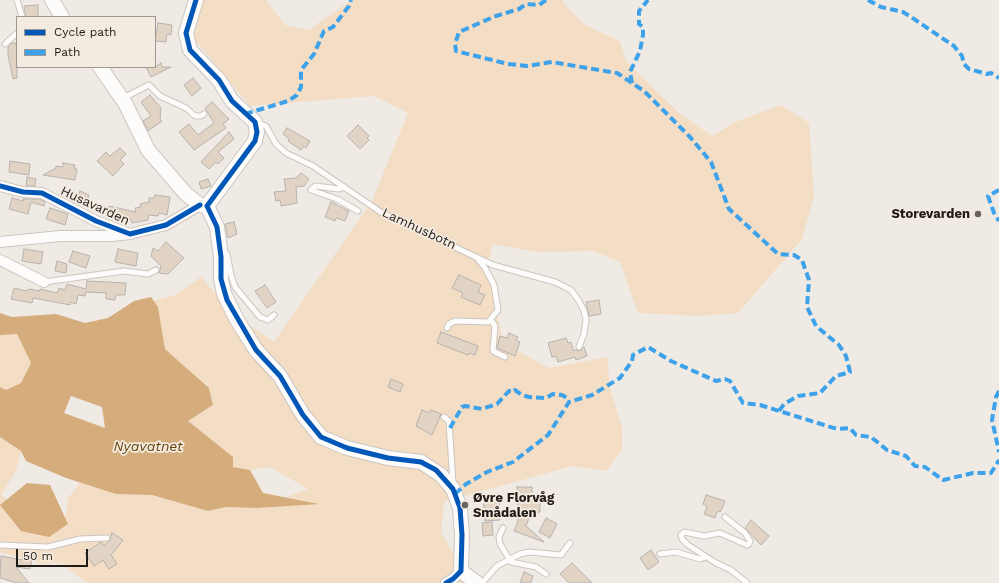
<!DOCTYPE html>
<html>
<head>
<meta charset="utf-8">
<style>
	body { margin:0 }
	#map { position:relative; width:999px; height:583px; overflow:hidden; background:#f0eae4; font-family:"Work Sans",sans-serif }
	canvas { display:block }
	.legend { position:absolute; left:16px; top:16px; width:140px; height:52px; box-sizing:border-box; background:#f4ebe0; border:1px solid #9f9890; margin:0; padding:5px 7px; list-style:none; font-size:12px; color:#1f1b17 }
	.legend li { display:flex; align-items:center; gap:8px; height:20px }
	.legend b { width:20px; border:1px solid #9f9890 }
	.scale { position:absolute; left:16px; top:549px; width:72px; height:18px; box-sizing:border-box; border:2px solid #1f1b17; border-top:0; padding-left:5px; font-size:12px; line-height:14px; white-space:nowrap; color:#1f1b17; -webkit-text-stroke:3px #f4ebe0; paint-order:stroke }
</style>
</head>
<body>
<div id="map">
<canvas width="999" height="583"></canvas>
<ul class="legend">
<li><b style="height:5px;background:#0057b8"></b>Cycle path</li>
<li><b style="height:5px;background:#3da2ea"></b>Path</li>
</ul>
<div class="scale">50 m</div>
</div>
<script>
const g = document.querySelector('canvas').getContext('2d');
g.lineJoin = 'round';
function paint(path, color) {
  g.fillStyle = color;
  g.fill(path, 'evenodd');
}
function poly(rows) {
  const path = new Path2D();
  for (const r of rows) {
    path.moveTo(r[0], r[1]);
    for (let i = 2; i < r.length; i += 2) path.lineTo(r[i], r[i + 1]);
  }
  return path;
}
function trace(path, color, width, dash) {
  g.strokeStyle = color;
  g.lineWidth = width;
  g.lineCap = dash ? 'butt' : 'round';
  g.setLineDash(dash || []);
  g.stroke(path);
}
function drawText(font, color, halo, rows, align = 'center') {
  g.font = font + ' "Work Sans",sans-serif';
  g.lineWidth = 3.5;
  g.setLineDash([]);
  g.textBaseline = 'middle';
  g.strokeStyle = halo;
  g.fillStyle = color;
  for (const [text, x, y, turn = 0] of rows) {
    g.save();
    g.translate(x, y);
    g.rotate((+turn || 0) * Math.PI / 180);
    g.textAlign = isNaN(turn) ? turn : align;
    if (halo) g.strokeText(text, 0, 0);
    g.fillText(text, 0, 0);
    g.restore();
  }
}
paint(poly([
	[197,0,266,0,285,25,308,30,352,0,563,0,565,5,585,25,620,41,626,61,680,114,712,136,733,123,781,105,809,123,814,196,802,239,738,313,698,316,638,313,620,262,593,251,537,252,493,244,487,267,503,343,549,368,608,357,609,385,622,427,622,450,606,471,572,466,444,502,441,532,464,572,490,583,87,583,61,563,41,564,0,552,0,437,21,451,16,471,1,495,7,500,1,505,68,524,65,519,68,498,80,483,116,494,152,495,208,511,226,507,257,508,316,503,286,497,308,489,270,467,250,470,233,467,232,457,188,421,213,405,209,388,165,349,158,307,153,301,175,295,201,277,232,313,274,342,372,201,408,113,374,96,250,106,191,35],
	[17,334,31,363,21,383,6,390,0,387,0,335]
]), '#f3ddc4');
paint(poly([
	[151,297,158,307,165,349,209,388,213,405,188,421,233,457,233,467,250,470,263,493,319,504,257,508,226,507,208,511,152,495,116,494,66,478,26,461,21,451,0,437,0,387,6,390,21,383,31,363,17,334,0,335,0,313,12,317,56,314,85,323,108,318,134,301],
	[71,396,102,407,105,428,64,413],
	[27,483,50,485,68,524,49,537,21,531,0,505]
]), '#d5ac7c');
const building = poly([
	[38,5,38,17,26,17,24,6,38,5],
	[158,23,172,25,171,35,167,34,166,42,155,41,158,23],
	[12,43,16,43,17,57,17,78,13,79,8,55,8,47,12,43],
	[161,63,162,67,171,67,151,77,146,67,155,67,161,63],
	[193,78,201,88,192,96,184,85,193,78],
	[150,95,161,108,160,119,162,121,148,131,143,121,151,116,141,102,150,95],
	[212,102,229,119,223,124,226,128,194,150,179,132,189,124,198,135,214,123,205,108,212,102],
	[358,125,369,136,367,138,369,140,360,149,347,136,358,125],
	[287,128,310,141,306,148,304,146,301,150,288,141,289,139,283,134,287,128],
	[229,132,234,139,218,152,224,158,218,164,216,162,209,169,201,162,229,132],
	[120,148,126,154,120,160,124,164,113,176,97,161,106,152,110,156,120,148],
	[10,161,30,164,29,175,9,172,10,161],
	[63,163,75,165,74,169,77,169,75,180,43,175,56,168,56,166,63,167,63,163],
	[301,173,309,179,304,186,296,187,297,203,281,206,280,200,276,201,274,192,286,191,284,179,296,178,301,173],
	[27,177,36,179,35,186,26,186,27,177],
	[208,179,211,186,201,189,199,182,208,179],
	[80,191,89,195,85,206,75,201,80,191],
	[155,195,170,197,167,215,159,213,158,216,149,215,148,220,132,223,131,219,108,213,109,206,136,212,135,208,141,207,140,204,149,202,149,198,154,198,155,195],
	[12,198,23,201,23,199,40,199,45,202,44,206,31,202,28,214,9,209,12,198],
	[331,202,349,211,345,221,336,218,335,221,325,217,331,202],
	[50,208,68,214,65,225,46,219,50,208],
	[234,222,237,234,228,238,225,224,234,222],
	[166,242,184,258,168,274,159,273,161,266,151,256,153,248,158,251,166,242],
	[24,249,43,252,41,264,22,261,24,249],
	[118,249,138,253,136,266,115,262,118,249],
	[73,251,90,256,86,268,69,262,73,251],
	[57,261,67,264,66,273,55,271,57,261],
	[459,275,481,285,478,292,485,295,480,305,461,297,463,293,452,288,459,275],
	[87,281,126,283,125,295,116,295,115,300,106,299,106,293,86,292,85,296,78,295,76,304,70,302,70,305,33,298,32,303,11,299,14,288,26,291,29,289,40,291,40,289,57,293,59,288,65,290,67,284,86,289,87,281],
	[265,285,276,302,267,308,255,291,265,285],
	[599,300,601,314,589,316,586,302,599,300],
	[441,332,478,346,475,355,469,353,468,355,437,343,441,332],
	[509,333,518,337,516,340,520,342,515,356,497,348,500,336,507,338,509,333],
	[566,338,568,343,571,342,573,350,580,351,584,347,587,356,576,360,575,357,558,362,556,356,552,357,548,343,566,338],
	[391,379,403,384,400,392,388,387,391,379],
	[422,410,429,413,431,410,441,414,432,435,416,426,422,410],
	[517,487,532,487,532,494,540,494,540,512,531,513,526,526,544,542,514,531,518,521,517,487],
	[499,494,500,520,485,521,483,495,499,494],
	[706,495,725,501,721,511,717,512,715,518,704,514,707,507,703,504,706,495],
	[546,518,557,524,550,538,539,532,546,518],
	[751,520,769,536,761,545,745,528,751,520],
	[492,522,493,535,483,536,482,523,492,522],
	[112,533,123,540,111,555,117,564,109,569,103,560,94,566,85,553,101,542,104,546,110,540,112,533],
	[651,550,659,562,648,570,640,558,651,550],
	[23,554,33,556,30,569,16,567,29,583,17,583,0,578,1,556,22,560,23,554],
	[572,563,592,583,569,583,560,574,572,563],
	[524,572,533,576,531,583,520,583,524,572]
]);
paint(building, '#e2d4c5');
trace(building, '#b7b2ae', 1);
const lane = poly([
	[17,0,22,17],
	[5,44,17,33],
	[123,98,149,85,160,96,186,108,195,116,201,116,204,114],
	[258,123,266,126,276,144,286,153,313,166,382,213,493,265,555,282,571,290,579,301,584,311,586,320,584,334,579,347],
	[345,187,339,189,315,186,311,190,337,199,358,211],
	[227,254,231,275,235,287,260,317,268,320,274,315],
	[44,282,124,271,148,274,156,270],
	[491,320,495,326,493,351,505,357],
	[447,328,449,324,455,321,488,322,498,310,494,285,485,268,477,258],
	[444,417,449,421,453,484],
	[725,517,745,533,750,541,749,544,747,545,720,533,704,536,684,532,681,535,682,539,688,545,716,563,731,570,747,583],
	[503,528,499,537,500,544,511,562,536,567,546,574],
	[0,545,48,547,80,539,107,538],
	[660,554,676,552,700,559,706,557],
	[482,583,497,566,520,554,529,552,561,555,570,543]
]);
const street = poly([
	[0,186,23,192,42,193,96,221,130,234,166,225,200,205],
	[0,242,60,236,111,236,130,234],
	[0,260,44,282],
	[446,583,453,579,461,571]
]);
const secondary = poly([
	[52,0,62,17],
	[196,0,186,33,190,50,219,80,232,101,255,122,257,132,255,141,207,206],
	[100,67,125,103,148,150,186,194,200,205,207,206],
	[207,206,217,227,221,257,221,279,224,294,237,320,256,350,280,376,303,415,321,437,347,448,388,458,421,462,441,475,453,489,460,508,462,535,461,571,477,583]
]);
trace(lane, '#cbc6c1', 7);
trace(street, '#cbc6c1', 12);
trace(secondary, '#cbc6c1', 16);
trace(lane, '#fdfcfb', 5);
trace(street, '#fdfcfb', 10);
trace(secondary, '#fdfcfb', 14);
trace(poly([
	[546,0,539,5,526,4,519,9,496,16,459,32,455,44,456,51,508,64,527,66,552,62,617,73,644,91,690,137,711,162,729,209,778,254,794,255,802,260,809,280,807,307,816,326,839,345,846,356,850,372,836,376,820,393,798,396,784,404,779,411],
	[868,0,881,7,903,12,911,17,954,46,962,56,964,64,969,69,987,74,991,73,999,78],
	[632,83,630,72,640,51,643,35,643,27,639,24,639,11,648,0],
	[245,114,288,101,297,95,301,87,301,70,314,54,324,31,333,27,349,6,351,0],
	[999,190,988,196,994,213,999,221],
	[999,391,996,397,992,420,999,452],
	[450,428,462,407,465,406,482,409,497,404,509,391,513,392,515,390,522,395,529,397,546,398,553,394,562,395,567,398,569,402],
	[455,494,466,484,487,472,513,462,548,435,569,402,592,395,620,378,632,361,633,355,648,347,671,361,716,381,725,379,730,381,743,403,760,405,837,429,850,428,856,435,871,437,887,450,906,456,915,466,925,467,943,480,973,473,991,473,999,460]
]), '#3da2ea', 4, [8, 4]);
trace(poly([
	[196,0,186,33,190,50,219,80,232,101,255,122,257,132,255,141,207,206,217,227,221,257,221,279,227,300,256,350,280,376,303,415,321,437,347,448,388,458,421,462,436,470,453,489,460,508,462,535,461,571,453,579,446,583],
	[0,186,23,192,42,193,96,221,130,234,166,225,200,205]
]), '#0057b8', 5);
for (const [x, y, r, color] of [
	[978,214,4,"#68635f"],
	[465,505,4,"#68635f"]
]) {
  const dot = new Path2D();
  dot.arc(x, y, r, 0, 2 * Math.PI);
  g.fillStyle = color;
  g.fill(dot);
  trace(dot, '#f4ebe0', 1.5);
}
drawText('13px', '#1f1b17', '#f4ebe0', [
	["Husavarden",95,206,25],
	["Lamhusbotn",419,229,25]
]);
drawText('bold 13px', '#1f1b17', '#f4ebe0', [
	["Storevarden",970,214],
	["Øvre Florvåg",473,498,"left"],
	["Smådalen",473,513,"left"]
], 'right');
drawText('italic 14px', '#66410c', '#f4ebe0', [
	["Nyavatnet",148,447]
]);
</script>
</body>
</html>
